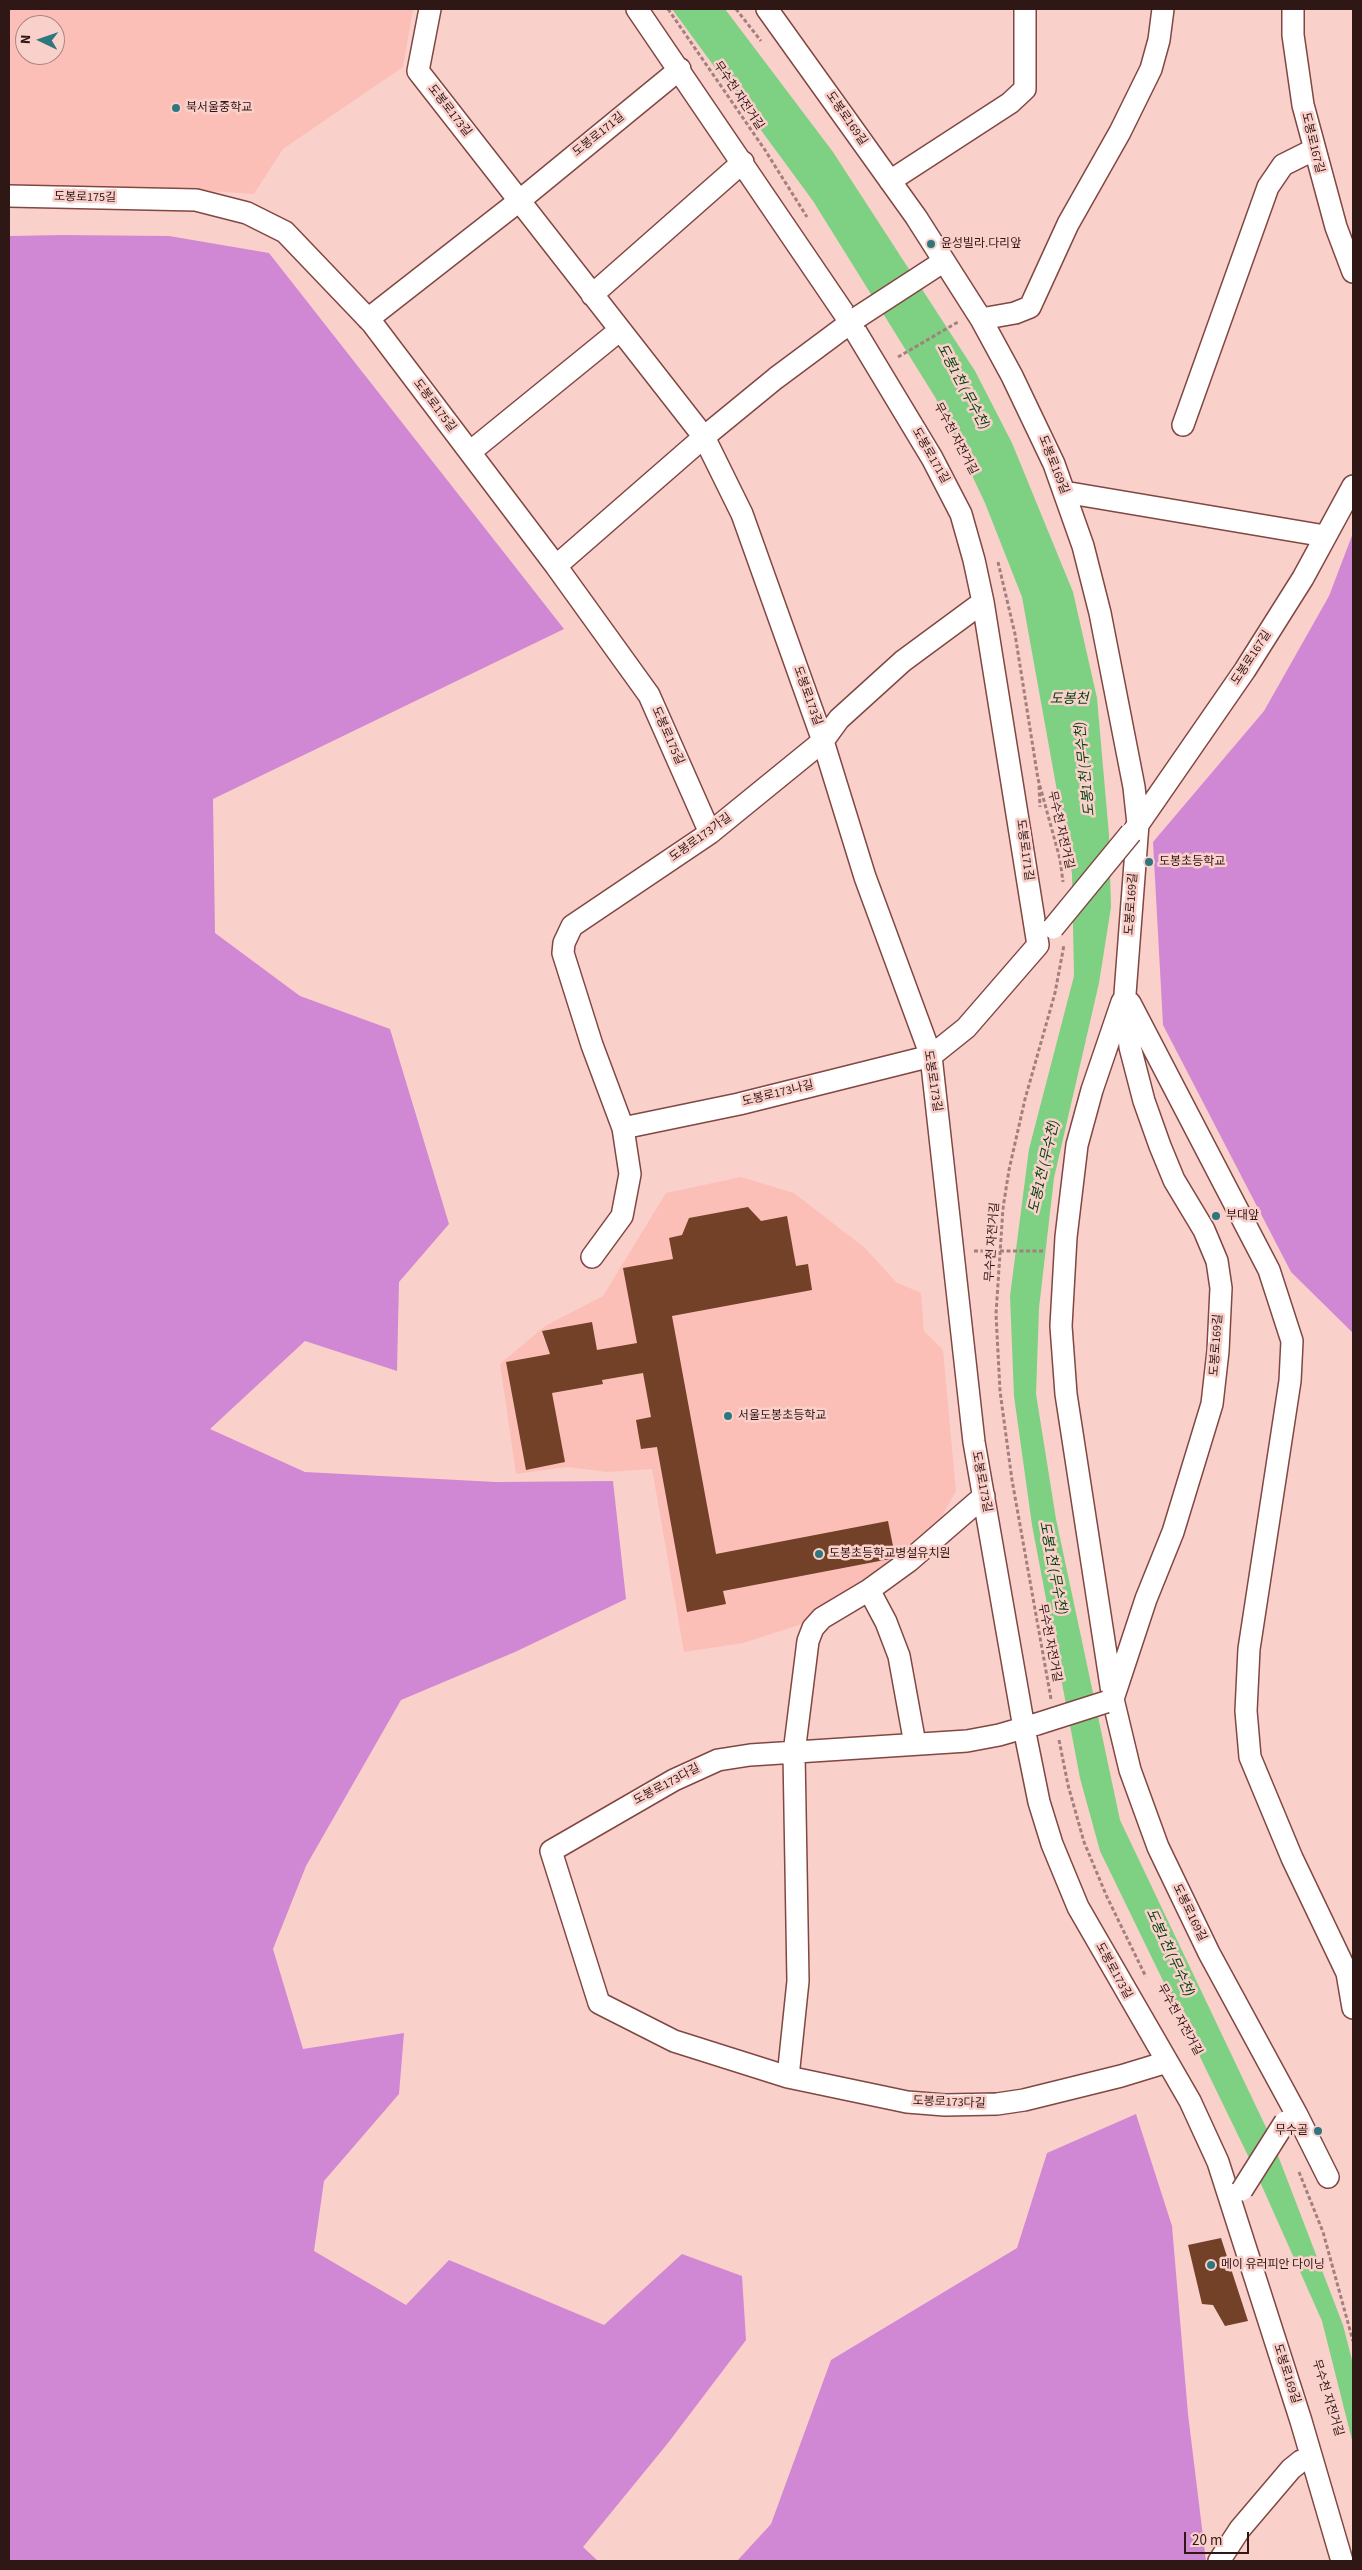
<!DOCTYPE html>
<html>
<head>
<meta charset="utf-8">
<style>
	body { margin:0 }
	#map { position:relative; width:1362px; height:2570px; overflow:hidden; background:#fad0cb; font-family:"Source Sans 3",sans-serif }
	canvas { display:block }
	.frame { position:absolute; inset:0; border:10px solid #2f1715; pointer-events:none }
	.north { position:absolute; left:15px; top:15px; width:50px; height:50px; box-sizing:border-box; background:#fad0cb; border:1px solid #a98682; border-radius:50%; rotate:273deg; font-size:14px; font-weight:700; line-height:20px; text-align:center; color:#2f1715 }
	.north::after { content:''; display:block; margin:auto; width:18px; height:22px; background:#2e777f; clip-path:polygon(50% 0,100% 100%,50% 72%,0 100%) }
	.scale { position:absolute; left:1184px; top:2532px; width:65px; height:22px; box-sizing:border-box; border:2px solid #2f1715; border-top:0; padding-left:6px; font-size:15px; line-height:18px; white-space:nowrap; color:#2f1715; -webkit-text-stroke:4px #fad0cb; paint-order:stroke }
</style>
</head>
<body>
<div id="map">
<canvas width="1362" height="2570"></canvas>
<div class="frame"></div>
<div class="north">N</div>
<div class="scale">20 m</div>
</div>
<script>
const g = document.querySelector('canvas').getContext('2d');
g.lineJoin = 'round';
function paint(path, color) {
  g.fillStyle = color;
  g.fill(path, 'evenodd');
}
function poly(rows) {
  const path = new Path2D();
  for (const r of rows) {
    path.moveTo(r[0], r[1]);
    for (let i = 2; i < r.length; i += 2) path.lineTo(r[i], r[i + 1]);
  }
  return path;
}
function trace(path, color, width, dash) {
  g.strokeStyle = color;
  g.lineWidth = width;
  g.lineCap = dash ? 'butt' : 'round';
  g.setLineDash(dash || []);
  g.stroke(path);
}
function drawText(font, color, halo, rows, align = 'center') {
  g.font = font + ' "Source Sans 3","Noto Sans KR",sans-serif';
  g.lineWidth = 5;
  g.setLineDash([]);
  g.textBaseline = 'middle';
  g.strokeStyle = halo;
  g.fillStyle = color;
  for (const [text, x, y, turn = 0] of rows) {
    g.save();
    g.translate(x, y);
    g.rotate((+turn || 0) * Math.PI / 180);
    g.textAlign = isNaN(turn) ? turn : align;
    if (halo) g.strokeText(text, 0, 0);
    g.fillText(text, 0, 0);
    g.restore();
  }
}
paint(poly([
	[9,9,413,9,403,67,283,149,254,194,194,190,9,195],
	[25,25,55,25,55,55,25,55],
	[741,1177,794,1193,865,1248,896,1282,921,1293,924,1331,943,1350,956,1491,937,1525,891,1571,802,1624,743,1643,684,1652,652,1469,607,1472,567,1467,516,1474,500,1364,545,1326,603,1296,666,1193]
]), '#fcbfb8');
paint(poly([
	[62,235,169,236,269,253,564,629,213,799,215,933,300,996,390,1029,449,1224,399,1282,397,1371,305,1341,210,1429,305,1472,496,1482,613,1481,626,1599,515,1652,401,1700,306,1866,273,1949,303,2049,404,2033,399,2094,324,2181,314,2251,406,2305,449,2260,604,2325,682,2254,742,2276,746,2340,668,2443,583,2547,598,2561,9,2561,9,236],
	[1353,533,1353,1333,1291,1272,1163,1025,1153,842,1264,711,1329,596],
	[1136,2114,1172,2226,1188,2414,1206,2561,737,2561,771,2524,831,2360,1017,2248,1047,2153]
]), '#d188d4');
paint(poly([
	[672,9,725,9,833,152,975,371,1012,443,1073,592,1097,698,1109,835,1111,907,1099,983,1054,1178,1039,1308,1036,1394,1056,1519,1120,1820,1272,2140,1343,2325,1353,2364,1353,2444,1322,2321,1253,2166,1100,1851,1080,1778,1032,1525,1014,1396,1010,1296,1029,1149,1074,976,1072,874,1022,597,985,503,935,397,813,201]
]), '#7ed083');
paint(poly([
	[748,1207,761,1221,787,1216,796,1266,808,1264,812,1290,672,1316,716,1554,888,1521,895,1556,890,1559,723,1591,726,1604,687,1612,657,1447,641,1449,636,1420,651,1417,643,1373,602,1380,603,1384,552,1393,565,1462,526,1470,506,1362,550,1354,542,1331,592,1322,597,1350,637,1343,623,1268,673,1259,669,1238,682,1235,689,1218],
	[1221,2238,1248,2321,1225,2326,1213,2305,1202,2304,1188,2245]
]), '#734028');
const minor = poly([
	[430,9,418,71,704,437,742,514,823,741,865,877,931,1056,974,1442,1024,1728,1039,1802,1052,1844,1078,1907,1190,2101,1218,2162,1301,2421,1342,2561],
	[767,9,916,217,981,319,1012,376,1054,464,1083,546,1100,613,1134,787,1138,824,1125,994,1130,1047,1144,1101,1160,1146,1174,1180,1204,1230,1217,1261,1221,1288,1218,1351,1212,1404,1173,1532,1146,1599,1113,1699],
	[1293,9,1293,35,1303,105,1336,227,1353,272],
	[890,181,1010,103,1025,89,1025,9],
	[9,196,196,200,247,213,285,232,372,323,556,566,649,695,710,833],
	[592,295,743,162],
	[368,319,519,201,680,69],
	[981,319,1015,313,1030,307,1068,224,1120,132,1151,69,1159,40,1163,9],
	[1183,425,1268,187,1283,165,1313,150],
	[470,452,620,330],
	[1064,492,1325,536],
	[556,566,704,437,776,378,858,317],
	[1135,829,1245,670,1303,578,1353,486],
	[1122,1002,1092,1090,1077,1145,1066,1237,1061,1326,1066,1394,1113,1699,1130,1770,1158,1847,1209,1953,1297,2115,1328,2177],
	[1130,1003,1269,1270,1292,1341,1290,1381,1249,1649,1246,1711,1250,1757,1292,1858,1347,1973,1353,2008],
	[623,1128,739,1104,931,1056,966,1028,1038,945,983,602,974,560,961,514,932,458,850,322,637,9],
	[592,1257,622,1216,630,1174,623,1128,592,1045,563,953,564,943,572,926,710,833,823,741,839,719,903,661,983,602],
	[869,1590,886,1622,899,1656,915,1744],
	[1037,1724,999,1735,967,1741,750,1755,718,1760,674,1780,551,1851,599,2003,674,2041,788,2077,907,2102,945,2105,997,2104,1024,2100,1121,2076,1167,2062],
	[788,2077,798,1981,794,1753,808,1641,813,1628,822,1618,869,1590,909,1561,984,1496],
	[1219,2561,1240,2529,1291,2469,1301,2461,1311,2458]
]);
trace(minor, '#814742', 24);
trace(poly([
	[668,9,765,150,807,217],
	[736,9,761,41],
	[898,357,958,322],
	[998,562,1015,634,1038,779,1060,859,1063,882],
	[1039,786,1040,807],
	[974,1251,1045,1251],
	[1051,1699,1012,1480,1000,1391,996,1314,1003,1208,1009,1170,1025,1099,1055,993,1064,945],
	[1059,1740,1068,1785,1084,1842,1107,1897,1146,1977],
	[1299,2172,1323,2232,1353,2341]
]), '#a3807d', 3, [4, 2.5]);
trace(minor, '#fff', 21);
const minorBridge = poly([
	[858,317,935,267],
	[1053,928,1131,833],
	[1037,1724,1106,1702],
	[1242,2190,1285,2122]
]);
trace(minorBridge, '#814742', 24, []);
trace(minorBridge, '#fff', 21);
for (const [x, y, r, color] of [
	[176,108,5,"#2e777f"],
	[931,244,5,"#2e777f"],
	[1149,862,5,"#2e777f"],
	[1216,1216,5,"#2e777f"],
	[728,1416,5,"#2e777f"],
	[819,1554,5,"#2e777f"],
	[1318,2131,5,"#2e777f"],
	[1211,2265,5,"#2e777f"]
]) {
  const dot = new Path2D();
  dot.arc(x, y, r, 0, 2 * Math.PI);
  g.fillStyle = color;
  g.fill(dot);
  trace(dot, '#fad0cb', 2);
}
drawText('12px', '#2f1715', '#fad0cb', [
	["무수천 자전거길",738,96,56],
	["도봉로173길",449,111,52],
	["도봉로169길",846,119,55],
	["도봉로171길",599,135,-39],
	["도봉로167길",1312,143,76],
	["도봉로175길",85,198,1],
	["도봉로175길",434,406,53],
	["무수천 자전거길",955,439,62],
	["도봉로171길",930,456,60],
	["도봉로169길",1053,465,68],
	["도봉로167길",1252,658,-57],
	["도봉로173길",807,696,70],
	["도봉로175길",667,736,66],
	["무수천 자전거길",1060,830,77],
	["도봉로173가길",701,838,-36],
	["도봉로171길",1024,850,82],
	["도봉로169길",1132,904,-86],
	["도봉로173길",932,1081,81],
	["도봉로173나길",778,1094,-14],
	["무수천 자전거길",993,1242,-86],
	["도봉로169길",1217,1345,-86],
	["도봉로173길",981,1482,79],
	["무수천 자전거길",1049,1643,79],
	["도봉로173다길",667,1785,-28],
	["도봉로169길",1189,1913,64],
	["도봉로173길",1113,1971,61],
	["무수천 자전거길",1179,2020,61],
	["도봉로173다길",949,2103,2],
	["도봉로169길",1286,2374,72],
	["무수천 자전거길",1327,2398,73]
]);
drawText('12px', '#2f1715', '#fad0cb', [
	["북서울중학교",186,108],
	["윤성빌라.다리앞",941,244],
	["도봉초등학교",1159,862],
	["부대앞",1226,1216],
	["서울도봉초등학교",738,1416],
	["도봉초등학교병설유치원",829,1554],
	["무수골",1308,2131,"right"],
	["메이 유러피안 다이닝",1221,2265]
], 'left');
drawText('italic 14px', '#044210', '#fad0cb', [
	["도봉1천 (무수천)",962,387,62],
	["도봉천",1069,700],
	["도봉1천 (무수천)",1086,769,-96],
	["도봉1천 (무수천)",1045,1167,-77],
	["도봉1천 (무수천)",1052,1568,79],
	["도봉1천 (무수천)",1169,1953,65]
]);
</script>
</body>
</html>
